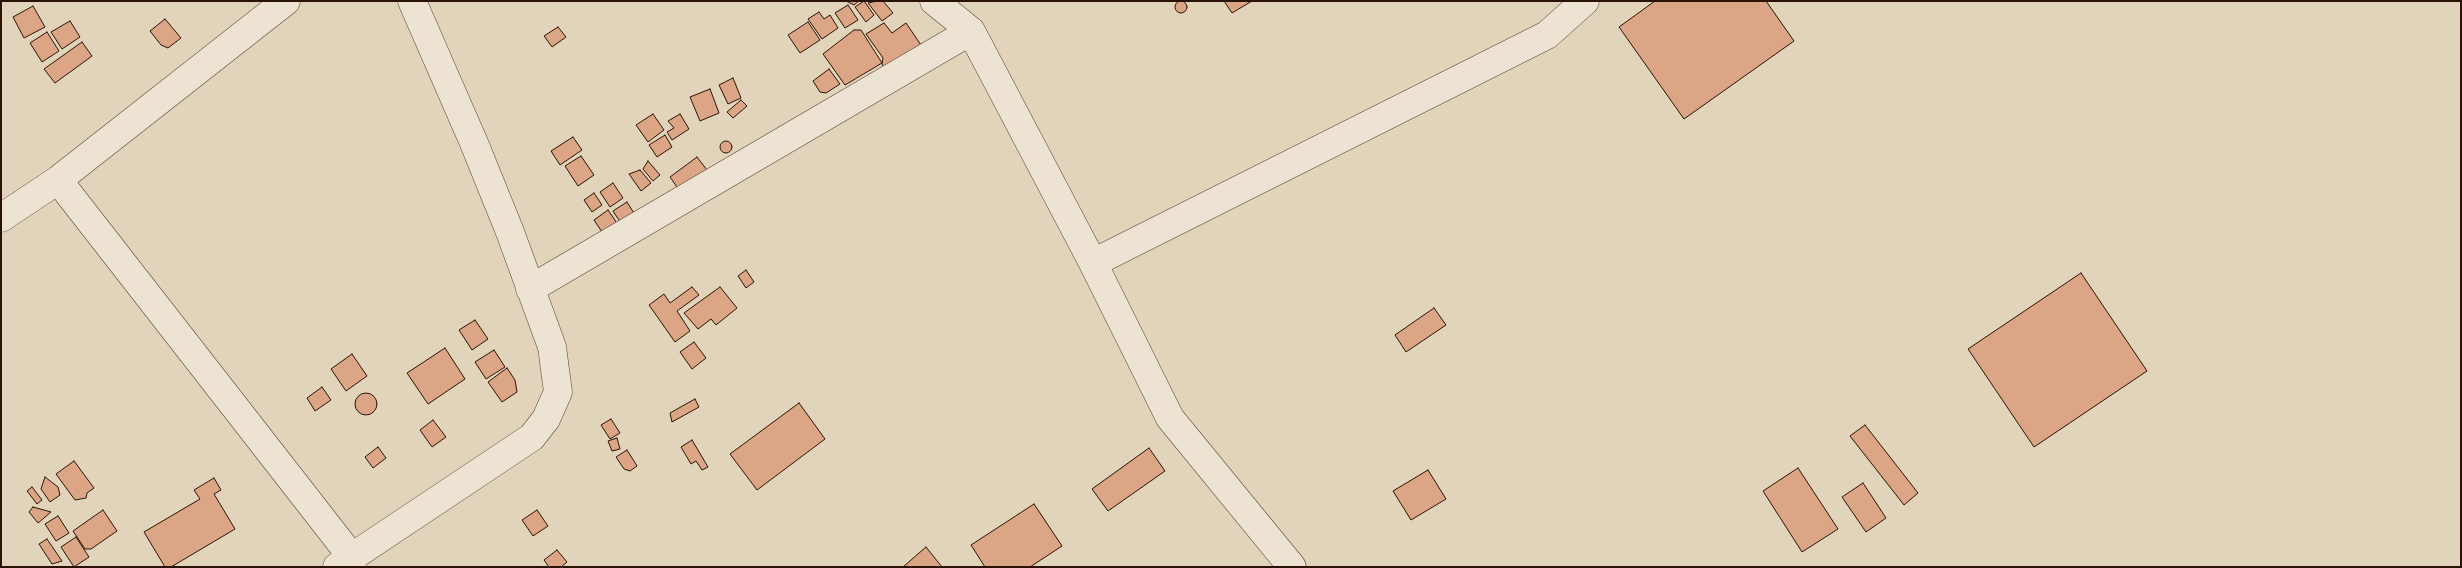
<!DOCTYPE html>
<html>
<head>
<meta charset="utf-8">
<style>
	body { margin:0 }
	#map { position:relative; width:2462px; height:568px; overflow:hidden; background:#e1d4bb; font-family:"IM FELL DW Pica",serif }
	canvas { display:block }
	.frame { position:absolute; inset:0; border:2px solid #2a1304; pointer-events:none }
</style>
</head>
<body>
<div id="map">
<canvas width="2462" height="568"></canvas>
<div class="frame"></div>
</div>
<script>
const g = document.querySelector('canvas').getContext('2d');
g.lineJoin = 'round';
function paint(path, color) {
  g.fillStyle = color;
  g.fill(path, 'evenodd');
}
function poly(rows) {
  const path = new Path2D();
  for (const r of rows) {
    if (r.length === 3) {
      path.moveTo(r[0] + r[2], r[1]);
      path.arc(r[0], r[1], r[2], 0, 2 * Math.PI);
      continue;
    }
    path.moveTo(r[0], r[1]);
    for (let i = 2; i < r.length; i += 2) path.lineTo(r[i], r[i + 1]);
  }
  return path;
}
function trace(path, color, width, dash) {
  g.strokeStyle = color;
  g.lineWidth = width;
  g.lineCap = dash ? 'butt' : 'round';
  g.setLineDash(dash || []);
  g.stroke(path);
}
const building = poly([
	[1181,7,6],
	[846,1,859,1,854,5,846,1],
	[864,1,874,15,866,22,855,7,864,1],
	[877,1,883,1,893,13,882,21,868,3,877,1],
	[1224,1,1252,1,1232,13,1224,1],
	[1655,1,1766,1,1794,41,1684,119,1619,27,1655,1],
	[848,5,858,20,845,28,835,13,848,5],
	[33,6,45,27,24,38,13,17,33,6],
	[819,12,824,19,830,15,838,28,822,39,808,19,819,12],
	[165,19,181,38,168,48,161,45,150,31,165,19],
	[70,21,80,37,62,49,51,32,70,21],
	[808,22,820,40,800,53,788,35,808,22],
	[884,23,892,33,906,23,921,45,886,70,882,64,883,58,866,34,884,23],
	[558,27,566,37,552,47,544,36,558,27],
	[854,30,861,30,882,63,845,85,823,54,854,30],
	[47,32,59,51,42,62,30,43,47,32],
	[82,42,92,56,55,83,44,69,82,42],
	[829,69,840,84,826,93,820,92,813,81,829,69],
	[733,78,741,98,728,104,719,85,733,78],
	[710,89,719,113,700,121,690,97,710,89],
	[741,100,747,106,733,118,727,112,741,100],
	[653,114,664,130,648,142,636,125,653,114],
	[680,114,689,129,672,140,667,132,674,128,668,121,680,114],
	[665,135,672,147,657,157,649,145,665,135],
	[573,137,582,150,560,165,551,151,573,137],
	[726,147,6],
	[581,156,594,175,578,186,565,166,581,156],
	[697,157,707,170,679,190,670,177,697,157],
	[648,161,660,175,653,181,643,169,648,161],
	[640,170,651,183,641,191,629,174,640,170],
	[613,183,623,198,610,207,600,192,613,183],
	[594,193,602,205,592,212,584,200,594,193],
	[627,202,637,218,623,226,613,211,627,202],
	[608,210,621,229,606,238,594,220,608,210],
	[746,270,754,282,746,288,738,276,746,270],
	[2081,273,2147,371,2034,447,1968,349,2081,273],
	[692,287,699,295,677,311,690,331,675,342,649,305,664,294,670,303,692,287],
	[720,287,737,308,716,325,711,319,698,329,684,313,720,287],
	[1434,308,1446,325,1406,352,1395,335,1434,308],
	[475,320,488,339,472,350,459,330,475,320],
	[694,342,706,358,692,369,680,352,694,342],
	[445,348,465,379,428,404,407,373,445,348],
	[494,350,505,367,486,379,475,362,494,350],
	[352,354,367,376,346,391,331,369,352,354],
	[507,368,515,380,517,392,502,402,488,382,507,368],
	[322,387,331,400,315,411,307,398,322,387],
	[366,404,11],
	[695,399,699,407,672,422,670,413,695,399],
	[799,403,825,439,757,490,730,454,799,403],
	[611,419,620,433,610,439,601,425,611,419],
	[433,420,446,437,432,447,420,430,433,420],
	[1865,425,1918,493,1904,505,1850,436,1865,425],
	[617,438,620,449,612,451,608,441,617,438],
	[692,440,708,467,702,470,696,461,691,464,681,447,692,440],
	[378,447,386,458,373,468,365,457,378,447],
	[1149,448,1165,471,1108,511,1092,489,1149,448],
	[627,450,637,466,630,471,624,469,616,457,627,450],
	[74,461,94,488,87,493,86,498,75,500,56,474,74,461],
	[1798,468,1838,529,1802,552,1763,491,1798,468],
	[1428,470,1446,499,1411,520,1393,491,1428,470],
	[45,477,58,487,60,495,50,502,41,489,45,477],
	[214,478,221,490,214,494,235,529,171,567,165,567,144,532,200,499,194,490,214,478],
	[1863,483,1886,518,1866,532,1842,497,1863,483],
	[32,487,42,500,37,504,27,491,32,487],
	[1034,504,1062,546,1030,567,985,567,971,545,1034,504],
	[33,507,51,512,38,523,29,512,33,507],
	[103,510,117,531,91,549,85,549,73,531,103,510],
	[537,510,548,526,533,536,522,520,537,510],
	[58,516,69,533,56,541,45,524,58,516],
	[76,537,89,557,74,567,61,547,76,537],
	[47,539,62,561,52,564,39,544,47,539],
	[926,547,942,567,903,567,926,547],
	[557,550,567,562,561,567,549,567,544,560,557,550]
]);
paint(building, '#dca686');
trace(building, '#2a1304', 1);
const minor = poly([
	[934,1,971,31,1093,263,1170,418,1292,567],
	[58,180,351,556,352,567],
	[1,218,58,180,286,1],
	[1093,263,1547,35,1585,1],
	[530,289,971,31],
	[337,567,532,437,546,419,558,392,552,347,510,232,474,143,412,1]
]);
trace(minor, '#584332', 29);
trace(minor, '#ece3d3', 28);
</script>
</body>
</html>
